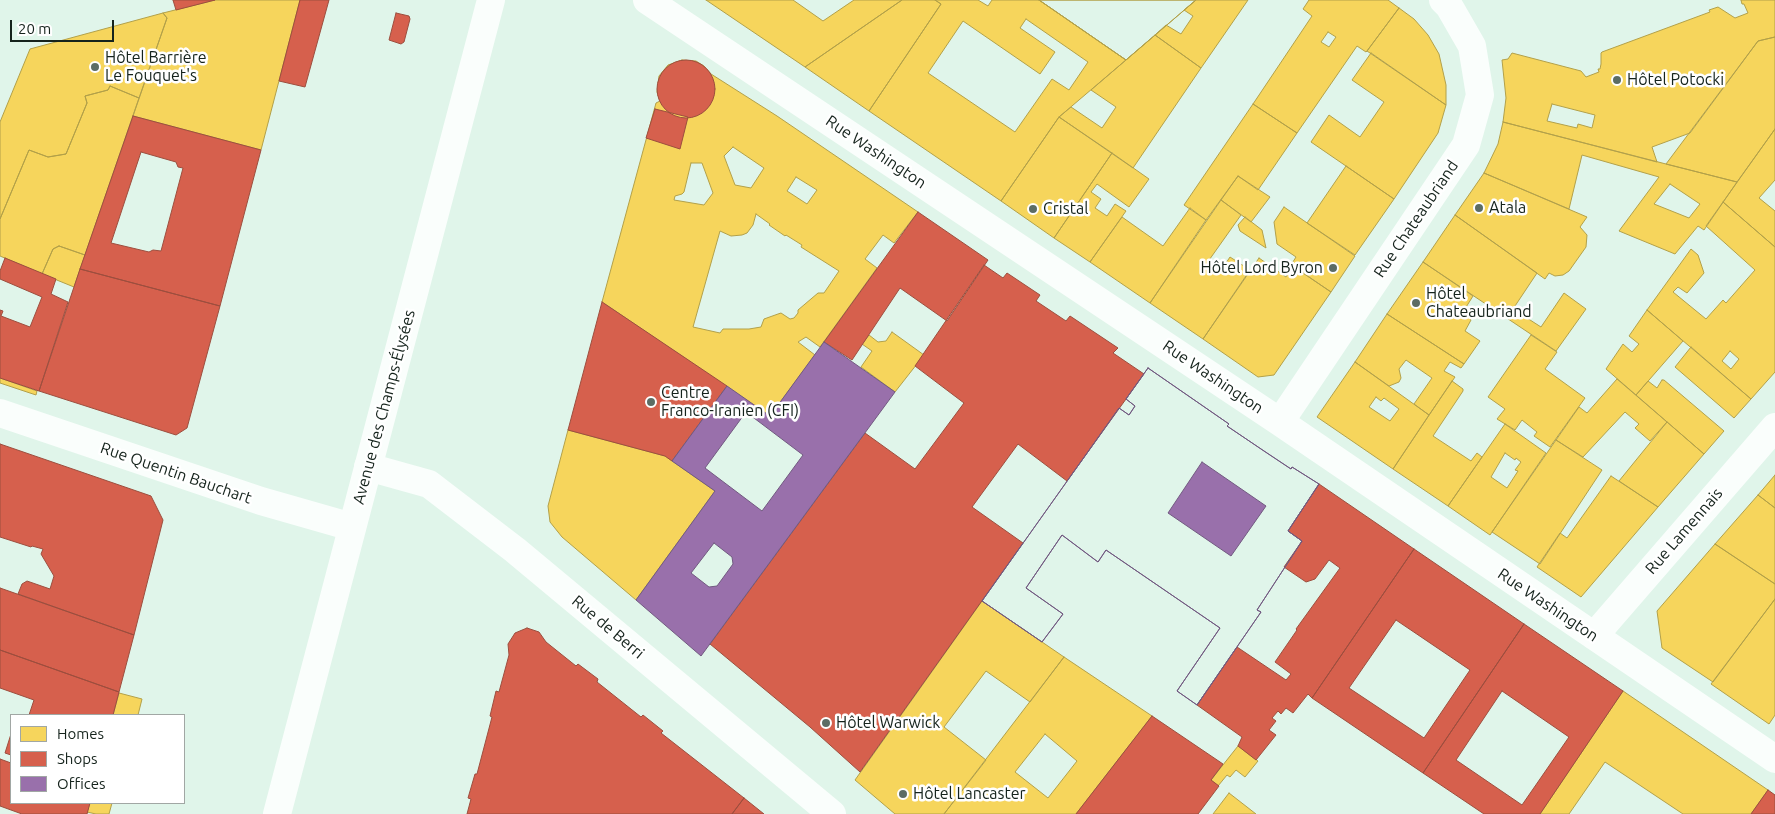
<!DOCTYPE html>
<html>
<head>
<meta charset="utf-8">
<style>
	body { margin:0 }
	#map { position:relative; width:1775px; height:814px; overflow:hidden; background:#e0f5ea; font-family:Ubuntu,sans-serif }
	canvas { display:block }
	.legend { position:absolute; left:10px; top:714px; width:175px; height:90px; box-sizing:border-box; background:#fff; border:1px solid #a1a7a4; margin:0; padding:6px 9px; list-style:none; font-size:15px; color:#15231c }
	.legend li { display:flex; align-items:center; gap:10px; height:25px }
	.legend b { width:25px; border:1px solid #a1a7a4 }
	.scale { position:absolute; left:10px; top:20px; width:104px; height:22px; box-sizing:border-box; border:2px solid #15231c; border-top:0; padding-left:6px; font-size:15px; line-height:18px; white-space:nowrap; color:#15231c; -webkit-text-stroke:4px #fff; paint-order:stroke }
</style>
</head>
<body>
<div id="map">
<canvas width="1775" height="814"></canvas>
<ul class="legend">
<li><b style="height:14px;background:#f6d55c"></b>Homes</li>
<li><b style="height:14px;background:#d6604d"></b>Shops</li>
<li><b style="height:14px;background:#9970ab"></b>Offices</li>
</ul>
<div class="scale">20 m</div>
</div>
<script>
const g = document.querySelector('canvas').getContext('2d');
g.lineJoin = 'round';
function paint(path, color) {
  g.fillStyle = color;
  g.fill(path, 'evenodd');
}
function poly(rows) {
  const path = new Path2D();
  for (const r of rows) {
    if (r.length === 3) {
      path.moveTo(r[0] + r[2], r[1]);
      path.arc(r[0], r[1], r[2], 0, 2 * Math.PI);
      continue;
    }
    path.moveTo(r[0], r[1]);
    for (let i = 2; i < r.length; i += 2) path.lineTo(r[i], r[i + 1]);
  }
  return path;
}
function trace(path, color, width, dash) {
  g.strokeStyle = color;
  g.lineWidth = width;
  g.lineCap = dash ? 'butt' : 'round';
  g.setLineDash(dash || []);
  g.stroke(path);
}
function drawText(font, color, halo, rows, align = 'center') {
  g.font = font + ' Ubuntu,sans-serif';
  g.lineWidth = 5;
  g.setLineDash([]);
  g.textBaseline = 'middle';
  g.strokeStyle = halo;
  g.fillStyle = color;
  for (const [text, x, y, turn = 0] of rows) {
    g.save();
    g.translate(x, y);
    g.rotate((+turn || 0) * Math.PI / 180);
    g.textAlign = isNaN(turn) ? turn : align;
    if (halo) g.strokeText(text, 0, 0);
    g.fillText(text, 0, 0);
    g.restore();
  }
}
const homes = poly([
	[215,0,300,0,261,150,133,116,167,18,163,13,215,0],
	[706,0,793,0,823,21,854,0,902,0,805,67,706,0],
	[902,0,935,0,941,4,869,111,805,67,902,0],
	[935,0,978,0,988,6,992,0,1039,0,1126,60,1059,117,1001,201,869,111,941,4,935,0],
	[1026,19,1088,62,1069,90,1052,79,1015,132,928,73,963,21,1040,74,1055,52,1020,28,1026,19],
	[1039,0,1196,0,1126,60,1039,0],
	[1039,0,1196,0,1126,60,1039,0],
	[1196,0,1248,0,1201,68,1155,35,1166,25,1181,34,1193,16,1184,10,1196,0],
	[1309,0,1388,0,1399,8,1367,51,1366,52,1357,46,1297,133,1253,104,1312,16,1303,9,1309,0],
	[1328,32,1336,37,1329,47,1321,42,1328,32],
	[1741,0,1775,0,1775,37,1758,41,1690,133,1652,147,1657,162,1503,122,1506,98,1502,60,1508,59,1512,53,1581,71,1586,77,1599,72,1598,69,1600,69,1601,64,1601,53,1602,52,1710,12,1709,10,1718,7,1735,18,1748,13,1744,4,1742,4,1741,0],
	[1552,104,1595,115,1592,128,1578,124,1577,128,1547,121,1552,104],
	[1399,8,1414,19,1428,35,1439,54,1446,85,1446,105,1367,51,1399,8],
	[163,13,167,18,139,98,110,86,108,90,85,96,87,103,66,154,48,157,29,150,0,219,0,122,30,49,163,13],
	[1155,35,1201,68,1133,168,1059,117,1071,107,1102,128,1116,107,1091,90,1155,35],
	[1775,37,1775,129,1737,182,1666,164,1758,41,1775,37],
	[1371,53,1446,105,1438,133,1394,199,1311,142,1329,115,1360,137,1384,102,1352,80,1371,53],
	[682,60,696,61,704,66,711,74,777,116,918,212,894,243,883,235,865,259,877,268,820,347,806,337,798,342,815,355,770,416,602,302,656,103,660,101,657,92,659,76,668,65,682,60],
	[733,147,764,168,751,188,735,185,724,156,733,147],
	[691,163,702,163,713,193,704,205,674,200,675,196,682,194,684,192,691,163],
	[796,177,817,190,807,204,787,191,796,177],
	[756,214,770,224,769,225,785,236,786,235,802,245,801,247,839,271,824,293,818,293,798,310,798,313,794,318,790,319,781,313,778,314,764,319,761,327,749,329,723,329,720,333,693,327,720,231,731,236,742,235,747,233,753,225,756,214],
	[110,86,139,98,85,255,59,246,53,249,42,274,0,256,0,219,29,150,48,157,66,154,87,103,85,96,108,90,110,86],
	[1253,104,1297,133,1258,190,1238,176,1206,220,1184,205,1253,104],
	[1059,117,1112,153,1054,238,1001,201,1059,117],
	[1503,122,1666,164,1737,182,1704,230,1698,226,1675,254,1619,231,1659,177,1582,155,1569,209,1484,173,1498,144,1503,122],
	[1670,184,1700,204,1689,218,1654,204,1670,184],
	[1775,129,1775,180,1759,198,1775,211,1775,247,1723,202,1775,129],
	[1112,153,1149,179,1129,207,1097,184,1091,192,1101,199,1095,208,1107,216,1115,204,1126,211,1090,262,1054,238,1112,153],
	[1346,166,1394,199,1355,255,1307,223,1346,166],
	[1484,173,1587,217,1580,227,1587,235,1586,247,1569,271,1563,275,1555,276,1549,273,1545,279,1455,215,1484,173],
	[1238,176,1270,197,1251,222,1221,200,1238,176],
	[1221,200,1241,215,1207,263,1220,272,1230,257,1250,270,1203,339,1150,303,1221,200],
	[1723,202,1775,247,1775,372,1751,399,1647,310,1691,249,1698,255,1704,273,1687,293,1678,287,1673,292,1706,319,1723,300,1726,303,1755,270,1706,226,1723,202],
	[1730,351,1739,359,1731,369,1722,361,1730,351],
	[1284,207,1355,256,1331,292,1291,265,1296,257,1277,244,1274,222,1284,207],
	[1190,208,1206,220,1150,303,1090,262,1122,217,1163,246,1190,208],
	[1455,215,1537,273,1513,309,1541,327,1564,293,1586,309,1556,351,1423,262,1455,215],
	[1245,217,1262,230,1266,248,1240,231,1238,225,1245,217],
	[59,246,85,255,74,287,42,274,53,249,59,246],
	[1259,258,1286,277,1293,266,1331,292,1274,375,1258,377,1203,339,1259,258],
	[1423,262,1473,296,1463,312,1468,316,1471,320,1465,331,1480,341,1464,364,1387,314,1423,262],
	[1647,310,1683,341,1636,395,1606,369,1623,344,1632,352,1639,344,1629,336,1647,310],
	[1387,314,1464,364,1461,368,1450,362,1444,371,1455,377,1429,415,1414,404,1432,378,1406,360,1399,369,1401,378,1399,382,1389,386,1355,362,1387,314],
	[892,332,924,355,895,392,861,367,872,351,862,344,869,335,878,342,886,341,892,332],
	[1531,335,1557,352,1545,369,1585,398,1550,447,1534,436,1537,432,1522,420,1515,430,1497,419,1505,409,1488,397,1531,335],
	[1691,347,1751,399,1734,418,1675,367,1691,347],
	[1355,362,1429,415,1393,469,1317,417,1355,362],
	[1376,397,1381,401,1384,398,1399,409,1390,421,1369,407,1376,397],
	[0,378,37,391,36,395,0,383,0,378],
	[1617,379,1667,422,1650,441,1635,428,1639,424,1625,412,1583,457,1556,440,1579,407,1587,413,1617,379],
	[1662,380,1664,380,1724,431,1704,454,1636,395,1648,381,1657,388,1662,380],
	[1452,381,1463,389,1463,391,1433,436,1471,461,1477,453,1482,457,1448,506,1393,469,1452,381],
	[1667,422,1704,454,1658,507,1619,481,1667,422],
	[1505,424,1546,453,1490,535,1448,506,1505,424],
	[1505,453,1515,460,1516,458,1521,462,1515,470,1518,471,1507,488,1491,477,1505,453],
	[568,430,665,456,715,491,636,600,562,537,550,522,548,506,568,430],
	[1556,440,1602,470,1540,564,1492,532,1556,440],
	[1775,475,1775,508,1758,495,1775,475],
	[1611,476,1658,507,1581,597,1537,567,1560,533,1567,538,1611,476],
	[1758,495,1775,508,1775,584,1715,544,1758,495],
	[1715,544,1775,584,1775,599,1713,682,1662,648,1657,611,1715,544],
	[1775,599,1775,715,1769,724,1711,684,1775,599],
	[982,601,1064,657,1030,702,986,671,944,727,986,760,944,814,895,814,855,780,982,601],
	[1064,657,1152,716,1076,814,944,814,1064,657],
	[1045,734,1077,761,1048,798,1015,772,1045,734],
	[1623,691,1768,790,1751,814,1683,814,1605,762,1569,814,1540,814,1623,691],
	[119,693,142,699,138,715,113,715,119,693],
	[1238,746,1258,761,1245,777,1236,770,1230,777,1227,775,1218,786,1211,780,1238,746],
	[1229,793,1256,814,1213,814,1229,793],
	[90,803,112,803,109,814,96,814,87,812,90,803]
]);
paint(homes, '#f6d55c');
trace(homes, '#b2a049', 1);
const shops = poly([
	[173,0,215,0,176,10,173,0],
	[300,0,329,0,305,87,279,81,300,0],
	[396,13,409,16,410,19,404,42,401,44,389,40,396,13],
	[686,89,29],
	[655,109,688,117,680,149,646,138,655,109],
	[133,116,261,150,220,306,80,269,133,116],
	[141,152,176,162,178,167,183,168,161,251,153,250,149,252,111,243,141,152],
	[918,212,988,260,947,321,900,288,852,360,824,342,918,212],
	[5,258,56,279,51,294,68,302,39,391,0,378,0,310,3,311,1,316,30,327,42,297,0,279,0,271,5,258],
	[984,265,1003,278,1007,273,1040,295,1036,301,1066,321,1070,316,1118,348,1113,353,1144,374,1067,481,1018,444,972,507,1023,543,860,772,810,727,710,644,865,433,915,469,964,403,915,366,984,265],
	[80,269,220,306,187,428,176,435,39,391,80,269],
	[602,302,727,386,672,461,665,456,568,430,602,302],
	[0,444,151,496,163,520,134,635,18,594,22,584,27,581,50,589,54,576,41,554,43,549,32,546,31,547,0,537,0,444],
	[1319,484,1414,549,1312,698,1308,694,1293,713,1286,708,1281,714,1278,711,1272,718,1276,721,1269,730,1276,735,1256,760,1238,746,1242,737,1197,705,1237,647,1286,680,1291,674,1275,662,1297,630,1296,629,1340,568,1329,560,1315,579,1306,582,1284,567,1302,541,1288,531,1319,484],
	[1414,549,1524,624,1423,773,1312,698,1414,549],
	[1396,620,1470,670,1424,738,1349,688,1396,620],
	[0,588,134,635,119,692,0,650,0,588],
	[1524,624,1623,691,1540,814,1484,814,1423,773,1524,624],
	[1502,691,1569,737,1522,805,1456,760,1502,691],
	[527,628,539,632,546,642,576,666,578,664,598,679,597,682,641,717,643,715,663,731,661,733,744,798,732,814,467,814,471,799,468,798,475,774,477,774,492,717,490,716,496,691,499,692,509,655,508,644,515,633,527,628],
	[0,650,119,692,113,715,29,715,34,700,0,688,0,650],
	[1152,716,1223,764,1211,780,1219,786,1198,814,1076,814,1152,716],
	[11,734,11,755,5,753,11,734],
	[0,759,11,763,11,803,90,803,87,814,22,814,0,806,0,759],
	[1768,790,1775,795,1775,814,1751,814,1768,790],
	[744,798,764,814,732,814,744,798]
]);
paint(shops, '#d6604d');
trace(shops, '#9c4e3e', 1);
const offices = poly([
	[824,342,895,392,701,656,636,600,715,491,672,461,727,386,770,416,824,342],
	[746,412,803,455,762,511,705,468,746,412],
	[714,543,732,557,733,564,717,586,709,587,691,573,714,543],
	[1148,368,1229,424,1227,426,1264,451,1291,469,1292,467,1319,484,1288,531,1302,541,1257,610,1261,612,1197,705,1177,691,1220,628,1106,550,1098,562,1062,535,1026,588,1063,614,1042,642,982,601,1119,408,1129,415,1135,406,1126,399,1148,368],
	[1202,462,1266,506,1231,556,1168,513,1202,462],
	[1148,368,1229,424,1227,426,1264,451,1291,469,1292,467,1319,484,1288,531,1302,541,1257,610,1261,612,1197,705,1177,691,1220,628,1106,550,1098,562,1062,535,1026,588,1063,614,1042,642,982,601,1119,408,1129,415,1135,406,1126,399,1148,368]
]);
paint(offices, '#9970ab');
trace(offices, '#715980', 1);
trace(poly([
	[647,0,1280,422,1775,759],
	[0,413,261,501,352,527],
	[1280,422,1466,145,1480,95,1472,46,1449,6,1443,0],
	[368,467,429,484,515,550,832,814],
	[1594,636,1775,427]
]), '#fafefc', 28);
trace(poly([
	[277,814,491,0]
]), '#fafefc', 28);
for (const [x, y, r, color] of [
	[95,67,5,"#5c6c64"],
	[1617,80,5,"#5c6c64"],
	[1479,208,5,"#5c6c64"],
	[1033,209,5,"#5c6c64"],
	[1333,268,5,"#5c6c64"],
	[1416,303,5,"#5c6c64"],
	[651,402,5,"#5c6c64"],
	[826,723,5,"#5c6c64"],
	[903,794,5,"#5c6c64"]
]) {
  const dot = new Path2D();
  dot.arc(x, y, r, 0, 2 * Math.PI);
  g.fillStyle = color;
  g.fill(dot);
  trace(dot, '#fff', 2);
}
drawText('16px', '#15231c', '#fff', [
	["Hôtel Barrière",105,58],
	["Le Fouquet's",105,76],
	["Hôtel Potocki",1627,80],
	["Atala",1489,208],
	["Cristal",1043,209],
	["Hôtel Lord Byron",1323,268,"right"],
	["Hôtel",1426,294],
	["Chateaubriand",1426,312],
	["Centre",661,393],
	["Franco-Iranien (CFI)",661,411],
	["Hôtel Warwick",836,723],
	["Hôtel Lancaster",913,794]
], 'left');
drawText('16px', '#15231c', '#fff', [
	["Rue Washington",876,152,34],
	["Rue Chateaubriand",1416,219,-56],
	["Rue Washington",1213,377,34],
	["Avenue des Champs-Élysées",384,407,-75],
	["Rue Quentin Bauchart",176,473,19],
	["Rue Lamennais",1684,531,-49],
	["Rue Washington",1548,605,34],
	["Rue de Berri",608,627,40]
]);
</script>
</body>
</html>
